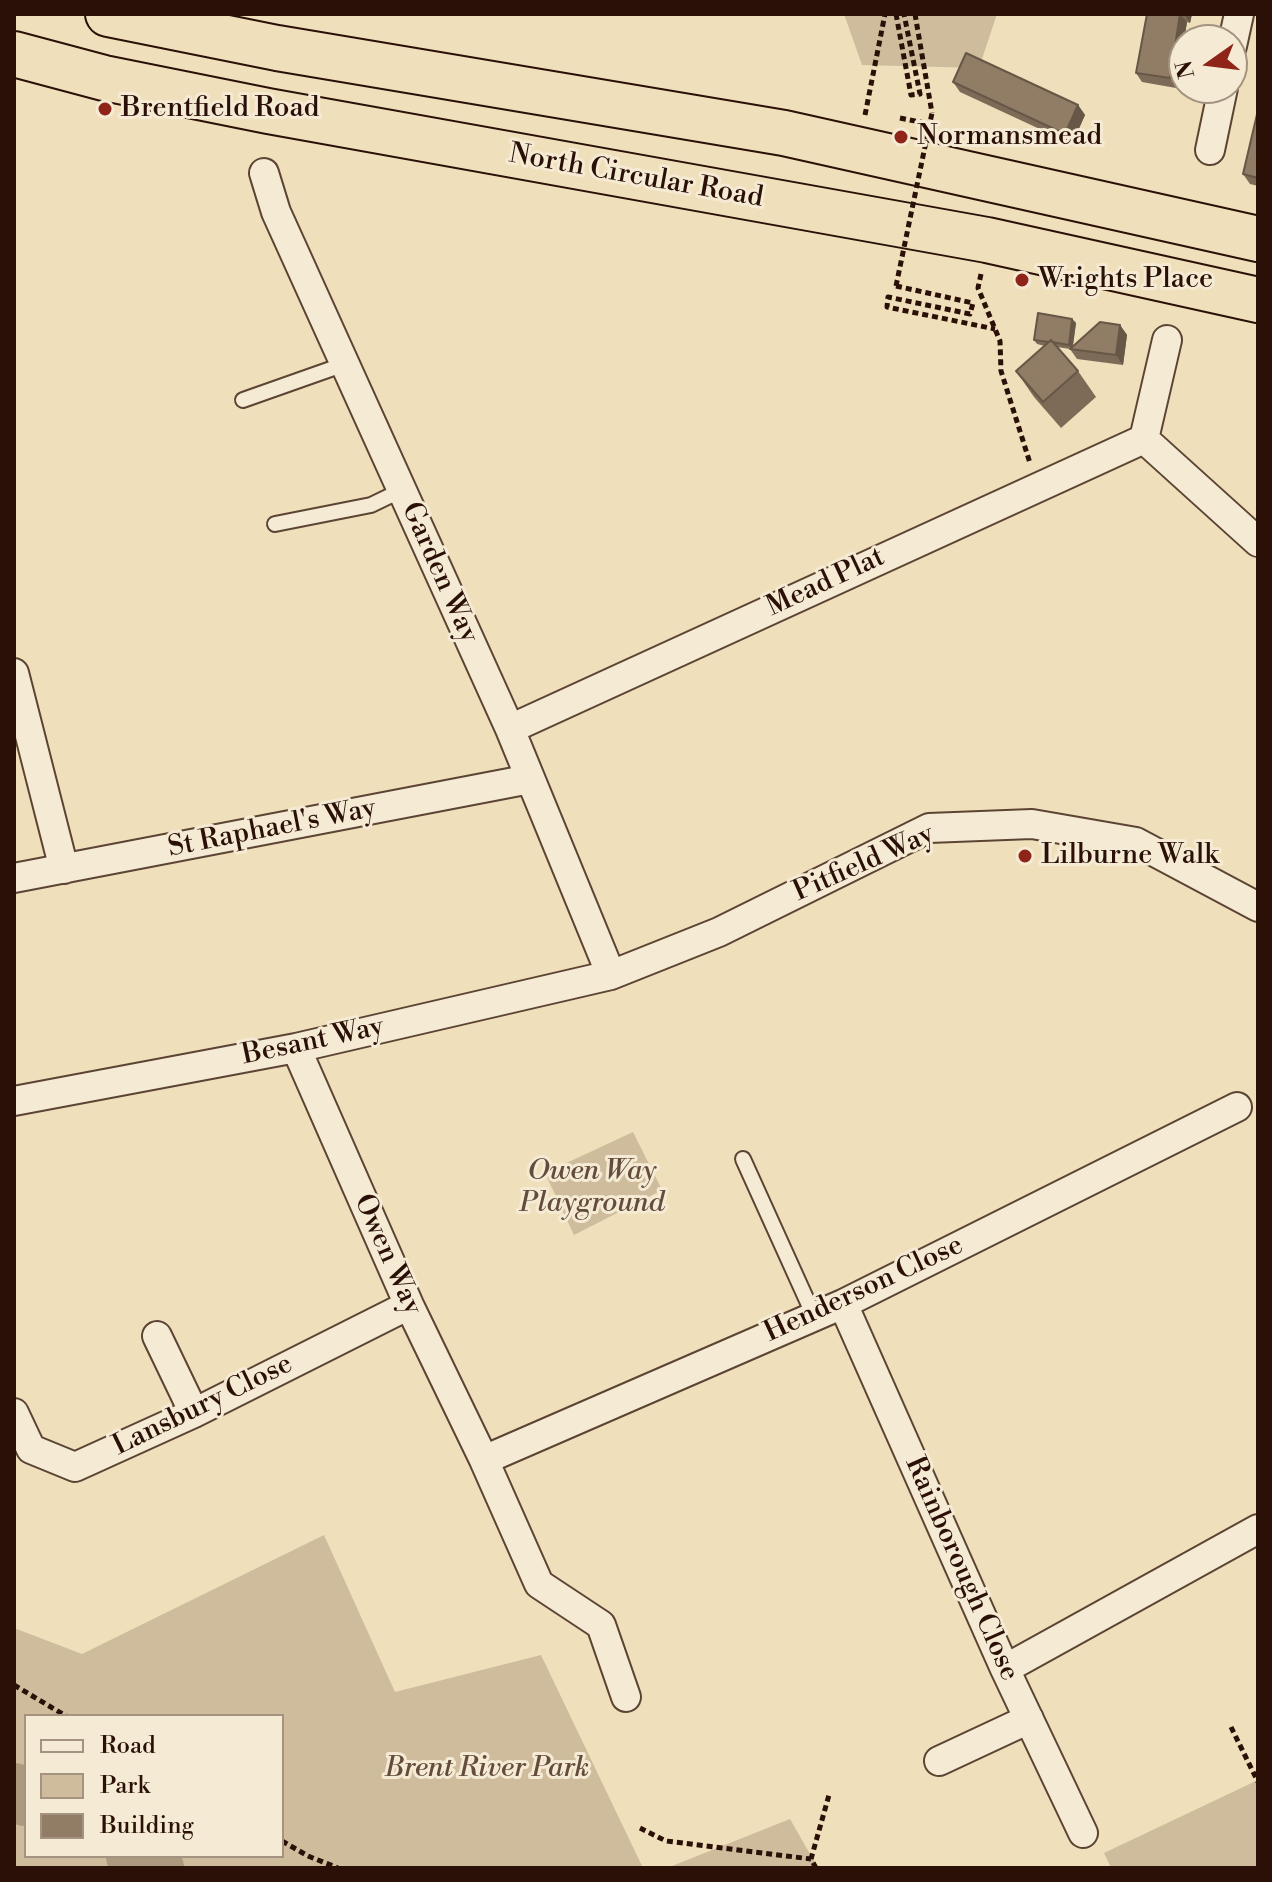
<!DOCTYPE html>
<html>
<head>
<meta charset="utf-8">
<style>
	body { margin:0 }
	#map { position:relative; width:1272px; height:1882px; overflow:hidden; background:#f0dfbb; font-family:"Libre Bodoni",serif }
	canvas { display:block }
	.frame { position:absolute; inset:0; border:16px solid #2a1007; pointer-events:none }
	.legend { position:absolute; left:24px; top:1714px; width:260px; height:144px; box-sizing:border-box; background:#f5ead3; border:2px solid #a49381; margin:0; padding:10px 14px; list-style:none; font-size:24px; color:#2a1007 }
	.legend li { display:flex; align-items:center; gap:16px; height:40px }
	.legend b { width:40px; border:2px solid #a49381 }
	.north { position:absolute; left:1168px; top:24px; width:80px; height:80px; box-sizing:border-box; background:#f5ead3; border:2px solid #a49381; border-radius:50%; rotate:256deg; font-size:22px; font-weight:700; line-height:32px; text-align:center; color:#2a1007 }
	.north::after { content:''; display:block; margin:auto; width:28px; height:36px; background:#8f2418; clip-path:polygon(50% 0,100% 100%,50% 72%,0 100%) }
</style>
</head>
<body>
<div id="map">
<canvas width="1272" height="1882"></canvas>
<div class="frame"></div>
<ul class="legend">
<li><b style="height:10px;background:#f5ead3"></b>Road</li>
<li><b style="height:22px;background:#cebc9c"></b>Park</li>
<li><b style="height:22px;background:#917c65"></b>Building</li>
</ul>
<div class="north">N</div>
</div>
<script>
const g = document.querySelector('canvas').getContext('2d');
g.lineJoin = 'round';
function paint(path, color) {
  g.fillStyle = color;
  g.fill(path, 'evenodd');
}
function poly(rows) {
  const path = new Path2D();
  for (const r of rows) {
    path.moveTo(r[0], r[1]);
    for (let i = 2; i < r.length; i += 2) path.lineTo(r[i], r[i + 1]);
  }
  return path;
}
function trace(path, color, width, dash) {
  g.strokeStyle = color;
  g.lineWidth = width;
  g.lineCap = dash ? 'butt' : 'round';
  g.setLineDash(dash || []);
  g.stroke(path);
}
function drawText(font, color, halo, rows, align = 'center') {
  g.font = font + ' "Libre Bodoni",serif';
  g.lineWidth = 6;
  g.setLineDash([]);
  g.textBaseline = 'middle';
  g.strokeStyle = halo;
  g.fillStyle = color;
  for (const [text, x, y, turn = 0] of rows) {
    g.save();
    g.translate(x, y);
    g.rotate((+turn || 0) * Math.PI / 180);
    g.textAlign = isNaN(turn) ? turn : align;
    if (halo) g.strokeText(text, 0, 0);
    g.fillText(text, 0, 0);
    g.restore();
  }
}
paint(poly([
	[844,14,997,14,979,68,862,65],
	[633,1132,662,1190,574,1235,545,1173],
	[324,1535,395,1692,541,1655,643,1868,14,1868,14,1628,82,1654],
	[282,1716,282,1856,26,1856,26,1716],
	[1258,1780,1258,1868,1111,1868,1104,1853],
	[790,1819,818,1868,667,1868]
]), '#cebc9c');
trace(poly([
	[14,1791,26,1798],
	[134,1856,156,1868]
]), '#ad997e', 56);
const service = poly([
	[243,400,345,364],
	[275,524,371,505,402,490],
	[743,1159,814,1316]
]);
const minor = poly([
	[1232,46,1239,14],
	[1210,150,1223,88],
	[264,173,276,212,510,729,611,975],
	[1144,439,1258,542],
	[1144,439,1167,340],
	[14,673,64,869],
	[510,729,1144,439],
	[14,878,530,779],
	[296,1048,409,1305,484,1460,539,1584,601,1625,626,1697],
	[14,1101,296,1048,611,975,719,932,929,828,1032,824,1136,842,1258,907],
	[843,1304,1005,1669,1083,1833],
	[157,1336,194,1413],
	[14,1413,31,1449,75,1467,194,1413,409,1305],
	[484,1460,843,1304,1237,1107],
	[1005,1669,1258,1529],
	[939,1761,1029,1719]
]);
const trunk = poly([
	[108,14,277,48,784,133,1258,239],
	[14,54,104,78,268,111,987,240,1258,300]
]);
trace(service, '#5c4434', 18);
trace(minor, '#5c4434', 32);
trace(trunk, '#2a1007', 48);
trace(poly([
	[896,14,911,95,920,94,904,14],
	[915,14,932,113],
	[865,115,885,14],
	[900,118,930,124],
	[981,274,978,288,1000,341,1001,371,1030,463],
	[896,286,973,303,970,314,888,297,887,307,995,329],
	[14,1685,66,1716],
	[1231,1727,1258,1782],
	[640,1828,666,1841,811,1859],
	[282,1841,308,1856,338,1868],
	[816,1868,811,1859,829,1795]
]), '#2a1007', 5, [6, 4]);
trace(service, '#f5ead3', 14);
trace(minor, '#f5ead3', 28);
trace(trunk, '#f0dfbb', 44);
trace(poly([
	[896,286,932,113]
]), '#2a1007', 5, [6, 4]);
paint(poly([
	[1147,14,1192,14,1190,23,1187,22,1176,88,1142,82,1136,73],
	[953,82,1078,105,1085,115,1072,144,960,92],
	[1258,110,1258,186,1250,184,1243,174],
	[1072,319,1076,323,1073,346,1120,325,1127,335,1123,365,1077,359,1070,349,1057,347,1078,371,1096,397,1061,428,1034,397,1016,371,1045,346,1037,344,1034,340]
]), '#7d6b57');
paint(poly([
	[1180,14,1187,22,1176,88,1170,78],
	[1184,14,1192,14,1190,23],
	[1078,105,1085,115,1072,144,1065,134],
	[1072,319,1076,323,1072,350,1069,345],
	[1120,325,1127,335,1123,365,1116,355]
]), '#665747');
const building = poly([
	[1147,14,1180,14,1170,78,1136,73,1147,14],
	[966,53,1078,105,1065,134,953,82,966,53],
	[1258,110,1258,178,1243,174,1258,110],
	[1038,313,1072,319,1069,345,1052,342,1051,340,1049,342,1034,340,1038,313],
	[1100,322,1120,325,1116,355,1070,349,1100,322],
	[1051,340,1078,371,1043,402,1016,371,1051,340]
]);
paint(building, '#917c65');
trace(building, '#665747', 2);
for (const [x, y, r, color] of [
	[105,109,8,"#8f2418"],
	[901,137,8,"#8f2418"],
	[1022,280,8,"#8f2418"],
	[1025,856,8,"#8f2418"]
]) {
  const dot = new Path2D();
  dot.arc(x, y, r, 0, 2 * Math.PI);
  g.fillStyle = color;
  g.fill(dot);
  trace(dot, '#f5ead3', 3);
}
drawText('28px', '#2a1007', '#f5ead3', [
	["Brentfield Road",121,109],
	["Normansmead",917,137],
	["Wrights Place",1038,280],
	["Lilburne Walk",1041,856]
], 'left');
drawText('28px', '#2a1007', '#f5ead3', [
	["North Circular Road",636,177,10],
	["Garden Way",439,573,66],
	["Mead Plat",826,583,-25],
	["St Raphael's Way",272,829,-11],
	["Pitfield Way",864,864,-24],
	["Besant Way",313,1042,-12],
	["Owen Way",387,1255,66],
	["Henderson Close",864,1290,-25],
	["Lansbury Close",203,1406,-26],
	["Rainborough Close",961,1569,66]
]);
drawText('italic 28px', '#634c3b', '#f5ead3', [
	["Owen Way",592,1172],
	["Playground",592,1204],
	["Brent River Park",487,1769]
]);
</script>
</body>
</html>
